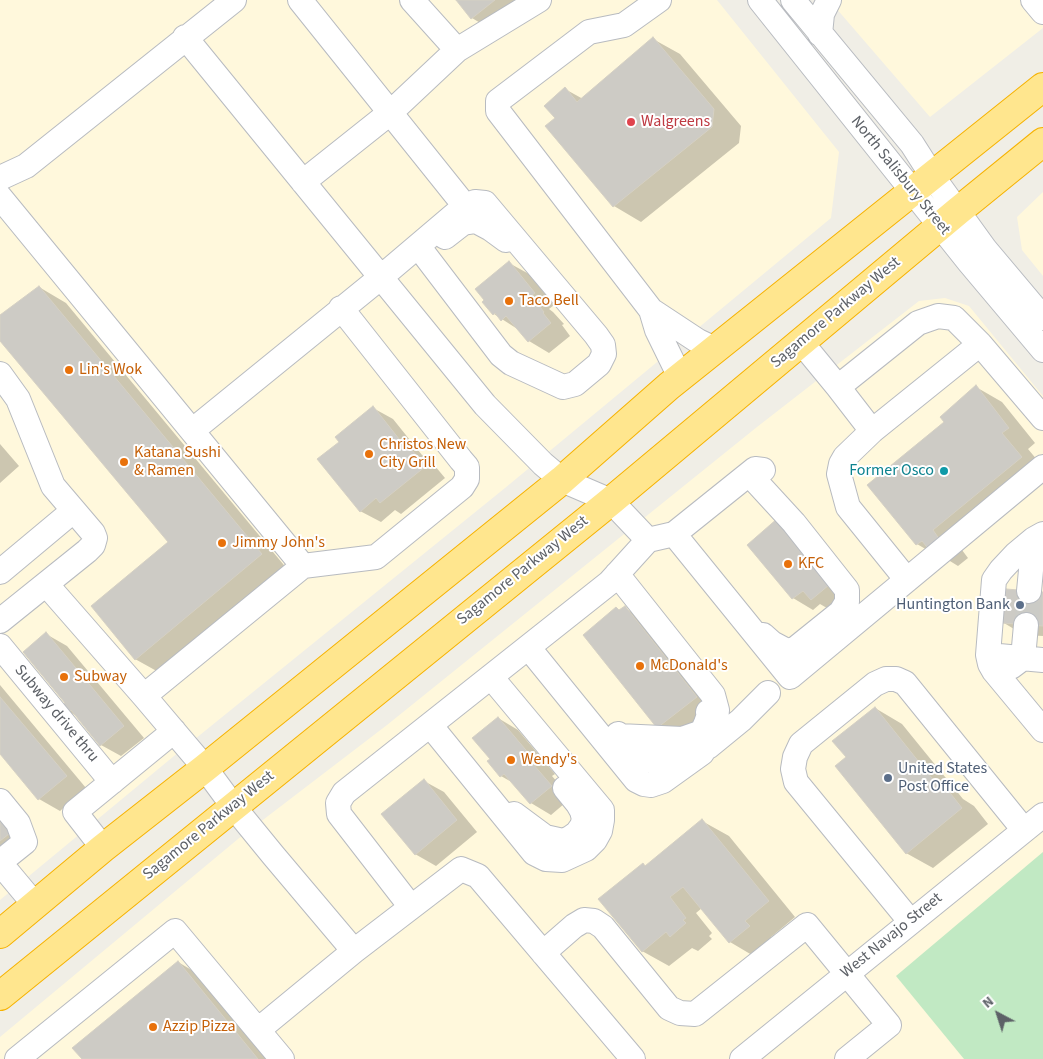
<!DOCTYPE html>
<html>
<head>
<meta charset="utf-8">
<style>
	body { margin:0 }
	#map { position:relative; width:1043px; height:1059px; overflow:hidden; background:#f0eee6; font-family:"Source Sans 3",sans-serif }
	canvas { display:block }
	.north { position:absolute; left:973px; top:989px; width:50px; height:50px; -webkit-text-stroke:4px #fff; paint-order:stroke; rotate:320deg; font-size:14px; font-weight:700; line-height:20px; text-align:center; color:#5d6167 }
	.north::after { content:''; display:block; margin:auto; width:18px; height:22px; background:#5d6167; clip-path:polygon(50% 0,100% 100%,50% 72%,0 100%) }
</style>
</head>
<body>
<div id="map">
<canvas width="1043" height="1059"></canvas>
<div class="north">N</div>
</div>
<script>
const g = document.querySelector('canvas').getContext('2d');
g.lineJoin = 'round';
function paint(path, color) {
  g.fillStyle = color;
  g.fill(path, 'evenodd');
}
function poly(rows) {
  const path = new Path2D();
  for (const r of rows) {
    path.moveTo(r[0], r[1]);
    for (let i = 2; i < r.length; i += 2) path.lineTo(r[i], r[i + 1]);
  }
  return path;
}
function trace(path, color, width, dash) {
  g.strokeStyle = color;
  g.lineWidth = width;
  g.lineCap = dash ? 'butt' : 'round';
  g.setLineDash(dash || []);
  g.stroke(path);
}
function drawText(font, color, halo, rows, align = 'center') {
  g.font = font + ' "Source Sans 3",sans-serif';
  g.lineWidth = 4;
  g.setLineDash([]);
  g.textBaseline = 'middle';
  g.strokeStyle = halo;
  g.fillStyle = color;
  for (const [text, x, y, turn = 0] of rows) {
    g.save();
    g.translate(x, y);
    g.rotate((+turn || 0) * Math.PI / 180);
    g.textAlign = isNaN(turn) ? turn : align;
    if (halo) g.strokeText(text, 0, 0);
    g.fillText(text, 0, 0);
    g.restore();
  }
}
paint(poly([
	[0,0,717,0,839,152,831,218,505,488,174,756,0,900],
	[829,0,1043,0,1043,28,930,117],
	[1043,192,1043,276,1022,250,1017,217],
	[945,298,969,306,1043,396,1043,1059,0,1059,0,1037,238,839,387,725,757,427,919,301]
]), '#fff8dc');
paint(poly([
	[1043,852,1043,1059,964,1059,896,976]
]), '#c1e9c3');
paint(poly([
	[457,0,530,0,492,30,472,18],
	[653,39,680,54,741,126,739,143,641,222,614,206,547,127,557,119,565,89,583,99],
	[509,263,529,274,554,305,549,309,553,312,564,324,562,325,570,336,549,353,529,341,519,330,494,314,484,302],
	[39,287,66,303,288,570,162,674,135,659,170,542,0,339,0,317],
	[976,387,1002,402,1035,443,1028,449,1043,467,959,546,968,558,958,566,945,558,944,560,917,544,868,485,945,422],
	[373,408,393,419,422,455,430,460,445,478,401,514,395,510,381,522,360,511,341,442],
	[0,444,19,466,0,483],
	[802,536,848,597,832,611,820,604,813,610,793,598],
	[1043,593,1043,636,1024,635,1004,623,1006,601],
	[617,608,620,611,625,608,645,620,716,709,679,738,658,727],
	[46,634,67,646,144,738,121,756,101,745,78,717,68,711],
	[0,685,86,788,60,811,39,799,0,752],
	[875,708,902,724,963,799,974,806,988,824,933,868,906,853,847,757],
	[498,718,518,730,555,774,552,776,571,798,551,815,531,803,515,784,501,776,488,761,492,759],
	[424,781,444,792,477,832,436,866,415,854],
	[0,802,33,842,0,867],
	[702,821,729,836,795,917,771,937,776,942,757,958,730,942,702,908,696,913,712,933,709,936,712,939,698,951,692,948,669,966,642,951,643,864,647,867],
	[178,962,205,978,271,1059,83,1059]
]), '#0003');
const building = poly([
	[456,0,495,0,471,19,456,0],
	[653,37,714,109,712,127,613,207,545,126,555,118,544,106,565,87,577,102,653,37],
	[509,261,535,293,529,297,531,300,533,298,544,312,543,313,551,323,528,342,506,316,501,321,495,313,493,315,482,302,484,300,475,289,509,261],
	[39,286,262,554,135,660,91,606,168,542,0,341,0,315,39,286],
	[976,385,1009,428,1002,433,1022,457,933,530,942,543,931,552,922,541,916,545,867,485,944,422,940,417,976,385],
	[373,406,407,449,409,447,426,466,380,503,376,498,360,512,317,459,339,442,335,437,373,406],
	[778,518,829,585,811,600,803,591,792,599,747,545,778,518],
	[1006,589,1043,592,1043,626,1002,623,997,599,1005,600,1006,589],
	[625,606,697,697,657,728,583,635,616,607,619,610,625,606],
	[46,632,124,726,100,746,71,710,68,712,62,705,65,703,23,652,46,632],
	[0,697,67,776,38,800,0,754,0,697],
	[875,707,943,792,947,789,962,808,906,854,835,766,846,757,832,741,875,707],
	[498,717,536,762,533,764,552,786,530,804,504,774,500,777,487,761,490,759,472,738,498,717],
	[424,779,457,820,415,855,381,814,424,779],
	[0,813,14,830,0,841,0,813],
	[702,819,769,901,745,921,750,926,729,943,683,887,670,897,686,918,683,920,686,923,670,937,666,932,642,952,598,899,643,863,645,866,702,819],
	[178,961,258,1059,82,1059,72,1048,178,961]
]);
paint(building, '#cdcbc5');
trace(building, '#d6d1c4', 1);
trace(poly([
	[1026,625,1029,591]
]), '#cbcbc6', 24, [24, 12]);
const minor = poly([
	[300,0,465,206],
	[412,0,457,50,539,0],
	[659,0,624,25,589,32,498,101,498,111,651,310,657,330,680,377],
	[760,0,969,262,1043,350],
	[793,0,912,144,933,177,985,249,1043,318],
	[1033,0,1043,12],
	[820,34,822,14,829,0],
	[185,37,485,405,543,464,562,480,611,501,648,540,674,534,790,677,1043,467],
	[0,178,26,166,234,0],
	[303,182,391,112,457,50],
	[0,197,303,566],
	[445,237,463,223,476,221,491,229,506,240],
	[651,310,698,341,715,349],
	[801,342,838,387,918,323,938,316,954,318,980,344,1043,418],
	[0,374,18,399,53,486,93,533,95,538,93,545,87,551,0,621],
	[838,387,872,431],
	[193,430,380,278,465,206,475,202,485,203,596,335,603,345,604,354,599,364,575,384,563,387,511,363,501,355,418,246],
	[749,474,794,523,847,590,847,602,841,612,795,649,787,651,772,643,763,635],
	[674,534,755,469,763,470],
	[1043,534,1034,539,1016,554,1001,570,994,580,988,655,1043,660],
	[0,572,73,511],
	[907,580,848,507,839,474,841,464,845,457,872,431,980,344],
	[46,584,144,696,205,768,233,806,273,855,354,951,461,869,478,876,633,1059],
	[1029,591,1034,539],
	[0,646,112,782],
	[528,647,636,780,644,784,651,785,663,781,702,753,715,732,717,710,713,695,617,574],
	[988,655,990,664,994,671,1043,730],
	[1011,667,1023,658,1026,625],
	[144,696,303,566,376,557,462,487,467,479,467,467,461,460,341,308],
	[430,725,534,853,546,859,562,860,586,849,595,840,600,831,602,820,602,810,491,677],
	[618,734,634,754,642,759,653,761,671,757,691,742],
	[619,736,682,739,702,732,706,723,709,715,708,712],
	[708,747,741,720,768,693],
	[0,801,18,823,25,842,0,862],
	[514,814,545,837,563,841,570,838,577,833,582,826,584,819,582,811,578,804,565,788],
	[103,848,75,812,174,731],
	[0,863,35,905],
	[411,907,339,814,338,803,344,793,609,583,648,540],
	[910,921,796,782,793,769,795,757,801,744,875,684,886,679,896,679,905,683,1024,830],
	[543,953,574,926,584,920,594,921,603,927,669,1008,680,1013,695,1014,807,925,889,1025,847,1059],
	[258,1030,354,951],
	[17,1059,175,931,282,1059],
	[742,1059,1043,815]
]);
const highway = poly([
	[0,934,103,848,205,768,562,480,669,386,1043,87],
	[0,996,611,501,958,211,1043,142]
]);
trace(minor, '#b8bbc0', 26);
trace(highway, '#f6b200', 30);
trace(minor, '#fff', 24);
trace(highway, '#ffe68e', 28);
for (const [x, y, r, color] of [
	[631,122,5,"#e0444e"],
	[509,301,5,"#e8710a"],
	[69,370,5,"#e8710a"],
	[369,454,5,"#e8710a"],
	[124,462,5,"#e8710a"],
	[944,471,5,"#0f9aa8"],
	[222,543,5,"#e8710a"],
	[788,564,5,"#e8710a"],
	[1020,605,5,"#5c6f8a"],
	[640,666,5,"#e8710a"],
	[64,677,5,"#e8710a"],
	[511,760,5,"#e8710a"],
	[888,778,5,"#5c6f8a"],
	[153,1027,5,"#e8710a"]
]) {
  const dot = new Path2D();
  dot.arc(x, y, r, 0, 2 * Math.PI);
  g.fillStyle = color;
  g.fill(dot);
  trace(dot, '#fff', 2);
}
drawText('16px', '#be3a42', '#fff', [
	["Walgreens",641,122]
], 'left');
drawText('16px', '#5d6167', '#fff', [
	["North Salisbury Street",900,176,51],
	["Sagamore Parkway West",836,313,-40],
	["Sagamore Parkway West",523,571,-39],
	["Subway drive thru",56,714,50],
	["Sagamore Parkway West",209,826,-39],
	["West Navajo Street",892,936,-39]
]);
drawText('16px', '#c56008', '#fff', [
	["Taco Bell",519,301],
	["Lin's Wok",79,370],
	["Christos New",379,445],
	["City Grill",379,463],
	["Katana Sushi",134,453],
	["& Ramen",134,471],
	["Jimmy John's",232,543],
	["KFC",798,564],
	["McDonald's",650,666],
	["Subway",74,677],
	["Wendy's",521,760],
	["Azzip Pizza",163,1027]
], 'left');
drawText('16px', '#0d838f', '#fff', [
	["Former Osco",934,471]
], 'right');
drawText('16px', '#4e5e75', '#fff', [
	["Huntington Bank",1010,605],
	["United States",898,769,"left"],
	["Post Office",898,787,"left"]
], 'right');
</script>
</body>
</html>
